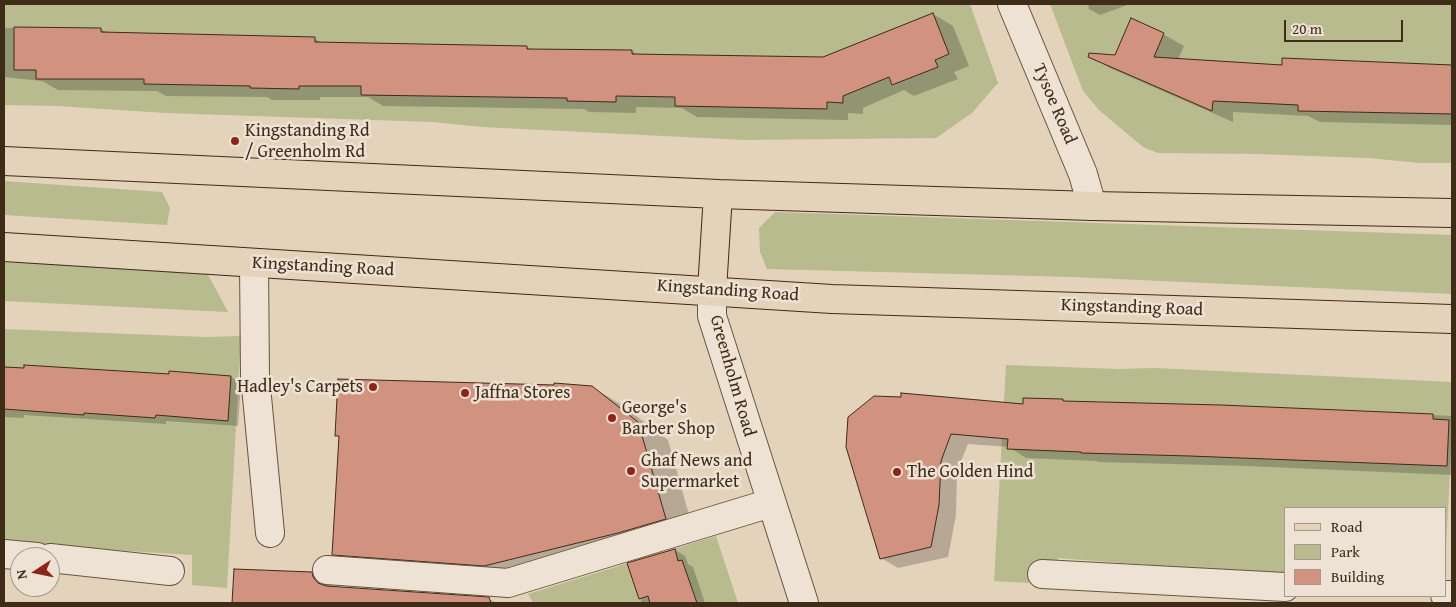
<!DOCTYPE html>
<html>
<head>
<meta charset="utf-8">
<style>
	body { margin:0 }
	#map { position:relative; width:1456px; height:607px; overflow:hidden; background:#e4d3bb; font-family:"Gentium Book Plus",serif }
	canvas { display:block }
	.frame { position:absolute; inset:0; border:5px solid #3e2b18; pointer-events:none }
	.legend { position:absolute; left:1284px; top:507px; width:162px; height:90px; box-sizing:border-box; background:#ede2d3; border:1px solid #a79988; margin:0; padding:6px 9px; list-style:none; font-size:15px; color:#3e2b18 }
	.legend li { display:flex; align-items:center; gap:10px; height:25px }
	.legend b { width:25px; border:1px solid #a79988 }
	.north { position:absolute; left:10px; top:547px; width:50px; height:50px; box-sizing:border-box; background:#ede2d3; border:1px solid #a79988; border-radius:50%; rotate:259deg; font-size:14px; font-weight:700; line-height:20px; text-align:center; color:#3e2b18 }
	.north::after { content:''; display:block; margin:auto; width:18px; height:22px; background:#8f2418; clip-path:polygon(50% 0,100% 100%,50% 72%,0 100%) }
	.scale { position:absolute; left:1284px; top:20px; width:119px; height:22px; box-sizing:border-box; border:2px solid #3e2b18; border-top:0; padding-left:6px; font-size:15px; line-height:18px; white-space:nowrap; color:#3e2b18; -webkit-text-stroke:4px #ede2d3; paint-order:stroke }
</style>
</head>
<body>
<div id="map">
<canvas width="1456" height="607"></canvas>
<div class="frame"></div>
<ul class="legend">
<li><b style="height:6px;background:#e4d3bb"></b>Road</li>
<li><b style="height:14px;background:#b7bb8e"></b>Park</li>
<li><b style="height:14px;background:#d19280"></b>Building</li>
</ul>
<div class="north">N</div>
<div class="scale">20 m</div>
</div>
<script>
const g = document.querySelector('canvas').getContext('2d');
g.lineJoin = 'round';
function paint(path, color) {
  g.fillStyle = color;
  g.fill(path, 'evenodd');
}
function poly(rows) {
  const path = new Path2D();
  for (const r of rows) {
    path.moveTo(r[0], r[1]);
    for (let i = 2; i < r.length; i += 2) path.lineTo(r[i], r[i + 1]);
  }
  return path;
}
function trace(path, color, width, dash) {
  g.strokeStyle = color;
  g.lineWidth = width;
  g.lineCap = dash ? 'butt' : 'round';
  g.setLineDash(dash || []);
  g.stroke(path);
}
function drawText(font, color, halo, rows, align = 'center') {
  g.font = font + ' "Gentium Book Plus",serif';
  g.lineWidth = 5;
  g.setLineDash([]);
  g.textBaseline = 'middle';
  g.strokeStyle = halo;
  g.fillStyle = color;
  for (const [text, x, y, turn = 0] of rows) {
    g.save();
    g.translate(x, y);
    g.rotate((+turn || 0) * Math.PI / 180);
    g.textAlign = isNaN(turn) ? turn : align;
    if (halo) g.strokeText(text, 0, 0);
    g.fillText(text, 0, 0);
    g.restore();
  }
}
paint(poly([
	[4,4,970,4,998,83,972,113,936,138,744,140,482,127,433,122,166,113,57,106,4,105],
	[1050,4,1452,4,1452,163,1420,163,1368,158,1256,154,1158,153,1143,147,1099,110,1083,91],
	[4,181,162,192,170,208,167,225,4,215],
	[775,212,1452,235,1452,294,1072,277,767,269,760,252,759,228],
	[4,262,206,271,228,312,4,301],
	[4,329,206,337,241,336,227,588,192,585,192,555,49,546,4,541],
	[1006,365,1119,369,1155,368,1452,382,1452,436,1445,565,1445,508,1285,508,1285,573,1148,572,1147,565,1058,558,1057,564,1031,564,1029,583,994,581],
	[716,536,738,603,533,603,528,594]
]), '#b7bb8e');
paint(poly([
	[4,4,5,4,4,28,101,29,109,34,315,39,324,44,527,47,532,50,632,51,638,55,823,59,933,14,953,26,969,66,954,72,958,79,914,96,904,90,863,108,863,114,848,113,848,120,697,117,682,108,636,107,636,113,589,112,584,109,383,106,368,97,320,97,320,100,272,100,267,97,166,96,157,91,58,90,42,81,4,77],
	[1088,4,1130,4,1100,15,1089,9],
	[1163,34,1184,46,1178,60,1283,66,1283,59,1452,67,1452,125,1320,122,1308,116,1233,112,1233,122,1110,68,1090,56,1115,56],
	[4,368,231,377,241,383,238,426,166,421,166,424,24,415,24,418,4,417],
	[592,387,622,405,668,440,695,536,515,582,363,571,333,554,340,437,336,435],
	[1062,400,1065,402,1358,411,1452,416,1452,475,1247,466,1099,462,1096,461,1026,458,1009,447,968,444,957,471,956,515,948,557,898,568,881,558,847,447,1024,405],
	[675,550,685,556,688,564,693,567,705,603,642,603,629,564],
	[235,570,312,573,337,588,489,599,497,603,233,603],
	[108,602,142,603,107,603]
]), '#0003');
const building = poly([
	[933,13,949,54,935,60,938,67,892,85,889,77,843,96,843,103,827,102,827,109,675,106,675,97,616,96,616,102,567,101,567,98,361,95,361,86,299,86,299,89,250,88,250,86,144,84,144,79,36,79,36,70,14,70,14,27,101,28,101,32,315,37,315,42,527,46,527,49,632,50,632,54,823,57,933,13],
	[1131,18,1164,33,1154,57,1282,65,1282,58,1452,65,1452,114,1298,111,1298,105,1213,101,1212,111,1088,57,1089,53,1115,55,1131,18],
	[24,365,169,374,169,371,231,376,228,421,156,415,155,418,84,413,84,415,4,409,4,367,24,368,24,365],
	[338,379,554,385,554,383,592,386,638,422,666,519,618,533,484,566,332,555,339,436,335,436,338,379],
	[901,393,1023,404,1023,398,1063,399,1063,401,1221,405,1433,414,1433,419,1449,420,1447,466,1190,456,1081,453,1081,452,1007,449,1008,439,951,434,941,461,939,505,931,547,880,559,846,447,848,417,874,396,901,397,901,393],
	[675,549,678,561,682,560,697,603,650,603,648,596,639,599,627,563,675,549],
	[234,569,312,572,313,577,318,583,326,586,489,597,491,603,232,603,234,569]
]);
paint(building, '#d19280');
trace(building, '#3e2b18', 1);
const minor = poly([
	[1012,4,1083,174,1092,206],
	[254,263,255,376,270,533],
	[712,290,712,316,804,603],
	[4,554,37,557],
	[50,558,170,571],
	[327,570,508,583,771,503],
	[1042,574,1285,587],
	[1445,595,1452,595]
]);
const major = poly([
	[4,161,718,194,1092,206,1452,213],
	[4,247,832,299,1452,319],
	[712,290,718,194]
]);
trace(minor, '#685541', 30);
trace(major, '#3e2b18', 30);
trace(minor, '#ede2d3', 28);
trace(major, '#e4d3bb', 28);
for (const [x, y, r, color] of [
	[235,141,5,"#8f2418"],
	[373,387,5,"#8f2418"],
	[465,393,5,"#8f2418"],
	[612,418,5,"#8f2418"],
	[631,471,5,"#8f2418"],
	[897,472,5,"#8f2418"]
]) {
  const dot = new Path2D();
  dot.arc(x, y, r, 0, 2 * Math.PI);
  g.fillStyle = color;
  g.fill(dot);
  trace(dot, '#ede2d3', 2);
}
drawText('18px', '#3e2b18', '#ede2d3', [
	["Tysoe Road",1054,104,67],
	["Kingstanding Road",323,267,3],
	["Kingstanding Road",728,291,4],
	["Kingstanding Road",1132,308,2],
	["Greenholm Road",732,376,74]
]);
drawText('18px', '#3e2b18', '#ede2d3', [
	["Kingstanding Rd",245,131],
	["/ Greenholm Rd",245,152],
	["Hadley's Carpets",363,387,"right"],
	["Jaffna Stores",475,393],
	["George's",622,408],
	["Barber Shop",622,429],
	["Ghaf News and",641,461],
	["Supermarket",641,482],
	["The Golden Hind",907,472]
], 'left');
</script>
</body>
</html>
